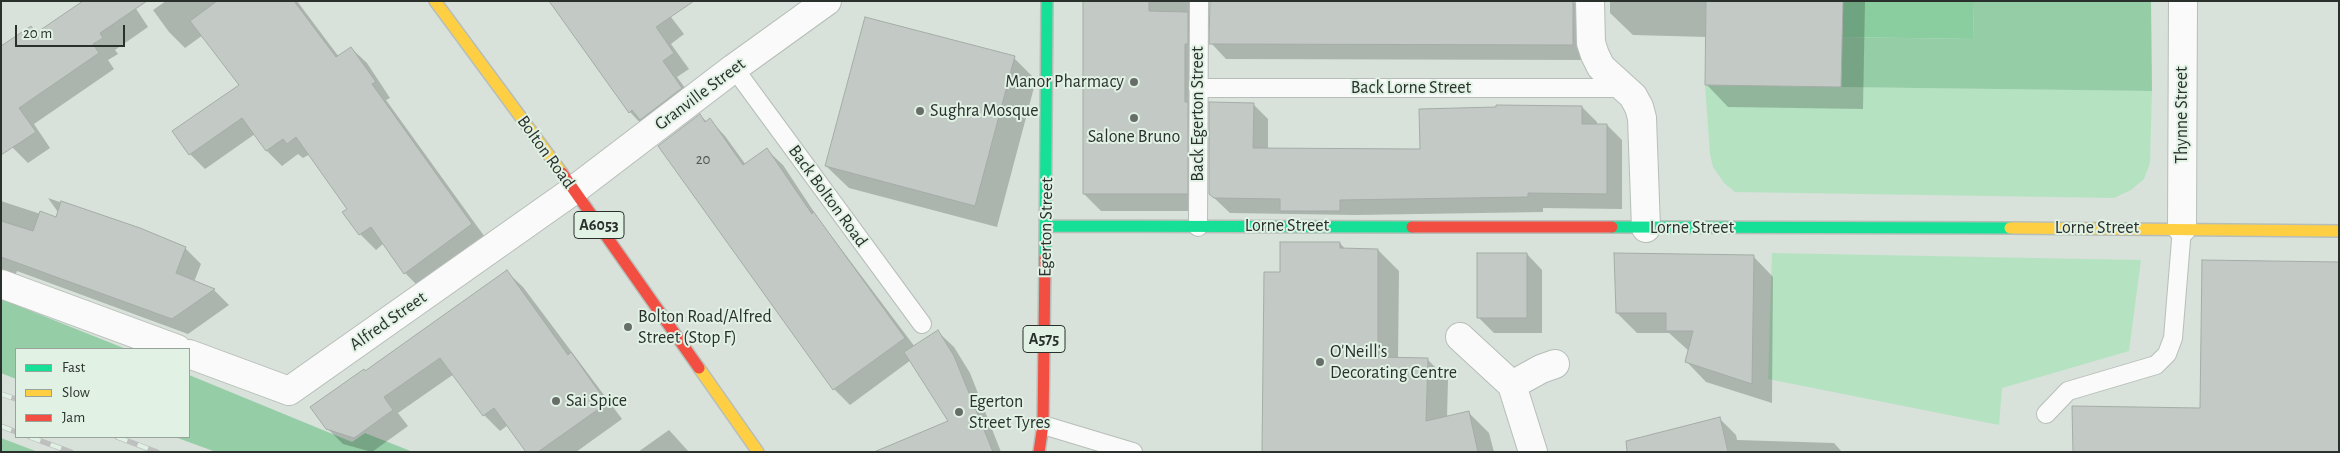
<!DOCTYPE html>
<html>
<head>
<meta charset="utf-8">
<style>
	body { margin:0 }
	#map { position:relative; width:2340px; height:453px; overflow:hidden; background:#d8e1da; font-family:"Alegreya Sans",sans-serif }
	canvas { display:block }
	.frame { position:absolute; inset:0; border:2px solid #2a302c; pointer-events:none }
	.legend { position:absolute; left:15px; top:348px; width:175px; height:90px; box-sizing:border-box; background:#e1f2e5; border:1px solid #98a49b; margin:0; padding:6px 9px; list-style:none; font-size:15px; color:#2a302c }
	.legend li { display:flex; align-items:center; gap:10px; height:25px }
	.legend b { width:25px; border:1px solid #98a49b }
	.scale { position:absolute; left:15px; top:25px; width:110px; height:22px; box-sizing:border-box; border:2px solid #2a302c; border-top:0; padding-left:6px; font-size:15px; line-height:18px; white-space:nowrap; color:#2a302c; -webkit-text-stroke:4px #e1f2e5; paint-order:stroke }
</style>
</head>
<body>
<div id="map">
<canvas width="2340" height="453"></canvas>
<div class="frame"></div>
<ul class="legend">
<li><b style="height:6px;background:#16e098"></b>Fast</li>
<li><b style="height:6px;background:#ffcf43"></b>Slow</li>
<li><b style="height:6px;background:#f24e42"></b>Jam</li>
</ul>
<div class="scale">20 m</div>
</div>
<script>
const g = document.querySelector('canvas').getContext('2d');
g.lineJoin = 'round';
function paint(path, color) {
  g.fillStyle = color;
  g.fill(path, 'evenodd');
}
function poly(rows) {
  const path = new Path2D();
  for (const r of rows) {
    path.moveTo(r[0], r[1]);
    for (let i = 2; i < r.length; i += 2) path.lineTo(r[i], r[i + 1]);
  }
  return path;
}
function trace(path, color, width, dash) {
  g.strokeStyle = color;
  g.lineWidth = width;
  g.lineCap = dash ? 'butt' : 'round';
  g.setLineDash(dash || []);
  g.stroke(path);
}
function drawText(font, color, halo, rows, align = 'center') {
  g.font = font + ' "Alegreya Sans",sans-serif';
  g.lineWidth = 4;
  g.setLineDash([]);
  g.textBaseline = 'middle';
  g.strokeStyle = halo;
  g.fillStyle = color;
  for (const [text, x, y, turn = 0] of rows) {
    g.save();
    g.translate(x, y);
    g.rotate((+turn || 0) * Math.PI / 180);
    g.textAlign = isNaN(turn) ? turn : align;
    if (halo) g.strokeText(text, 0, 0);
    g.fillText(text, 0, 0);
    g.restore();
  }
}
paint(poly([
	[1705,85,2152,91,2150,163,2144,179,2131,190,2114,198,1735,192,1724,183,1713,167,1710,154],
	[1772,253,2141,260,2129,351,2002,388,1999,425,1768,379]
]), '#b5e3c2');
paint(poly([
	[1974,1,2151,1,2152,91,1841,87,1842,37,1973,39],
	[1,299,126,349,16,349,16,379,1,373],
	[189,375,352,442,365,433,413,452,216,452,175,437,189,437],
	[1,438,38,452,1,452]
]), '#95cda7');
paint(poly([
	[1843,1,1974,1,1973,39,1842,37]
]), '#8acd9f');
paint(poly([
	[131,1,148,27,115,50,118,54,108,60,114,69,34,124,50,148,28,163,12,147,31,28,37,34],
	[166,1,297,1,339,57,351,48,367,63,390,98,386,100,487,240,420,288,405,273,384,243,376,250,360,234,344,212,349,209,310,154,303,158,298,154,282,166,266,150,255,134,205,169,190,154,241,85,203,35,185,48,169,32,153,10],
	[550,1,668,13,684,34,671,44,689,69,677,77,697,104,645,128,630,112],
	[1084,1,1203,1,1204,211,1101,211,1084,194],
	[1573,1,1588,17,1588,60,1226,59,1211,43],
	[1610,1,1865,1,1863,109,1728,107,1706,84,1707,37,1633,35,1610,13],
	[1014,58,1036,80,997,227,849,188,826,166],
	[1253,104,1268,119,1268,150,1421,150,1582,107,1597,122,1597,125,1607,125,1622,140,1622,209,1543,208,1543,212,1355,215,1230,213,1210,194],
	[700,115,707,122,710,120,725,136,746,165,767,150,783,165,820,221,915,347,938,332,954,347,970,373,1001,452,874,452,949,421,911,360,850,405,834,389,660,146],
	[48,198,139,229,185,248,201,264,194,282,214,290,229,305,188,334,17,271,12,285,1,283,1,201,65,222],
	[1340,243,1346,250,1378,250,1399,271,1398,359,1427,359,1448,380,1447,417,1468,412,1489,433,1494,452,1264,452,1281,273],
	[1527,254,1542,270,1542,333,1494,333,1478,317],
	[1753,256,1773,277,1772,403,1706,382,1686,361,1689,351,1669,333,1637,333,1617,313],
	[507,272,523,287,622,419,576,452,528,452,508,425,500,431,484,415,454,374,398,413,408,426,372,452,343,444,327,428,365,372],
	[1720,419,1736,435,1737,440,1834,443,1842,452,1665,452],
	[669,430,689,452,638,452]
]), '#0003');
const building = poly([
	[83,1,147,1,100,33,103,38,93,44,99,53,19,108,36,132,1,155,1,46,31,26,36,33,83,1],
	[217,1,294,1,336,57,351,47,376,82,372,84,472,224,404,274,371,227,359,235,342,212,347,209,296,137,287,144,283,139,266,151,242,118,189,155,172,131,239,85,190,21,217,1],
	[549,1,694,1,656,27,674,53,663,61,682,88,640,120,632,110,629,113,549,1],
	[1083,1,1149,1,1149,11,1188,12,1188,44,1185,44,1185,102,1188,102,1188,194,1083,194,1083,1],
	[1210,1,1573,1,1573,45,1209,44,1210,1],
	[1706,1,1843,1,1841,87,1705,85,1706,1],
	[865,17,1015,56,975,206,825,166,865,17],
	[1209,102,1254,103,1253,148,1420,149,1419,109,1496,107,1496,105,1582,106,1582,124,1607,124,1607,194,1528,193,1528,197,1340,200,1340,211,1280,211,1280,199,1214,198,1209,194,1209,102],
	[700,114,705,122,710,118,743,165,767,148,812,214,813,211,905,338,833,390,658,146,700,114],
	[61,201,140,228,186,247,176,273,215,289,172,319,1,257,1,221,33,231,40,211,56,217,61,201],
	[1280,242,1340,242,1340,248,1378,249,1378,357,1428,358,1426,421,1469,411,1478,452,1262,452,1264,272,1280,272,1280,242],
	[1477,253,1527,253,1527,318,1477,318,1477,253],
	[1614,253,1754,255,1752,384,1685,362,1693,331,1666,331,1666,313,1616,313,1614,253],
	[2202,260,2339,262,2339,452,2073,452,2072,406,2200,408,2202,260],
	[507,270,568,355,571,352,607,403,538,452,526,452,494,408,483,416,440,358,384,397,393,410,354,438,326,429,310,407,364,369,365,371,507,270],
	[938,330,954,356,993,452,874,452,948,421,904,352,938,330],
	[1720,417,1728,452,1627,452,1626,441,1720,417]
]);
paint(building, '#c3cac5');
trace(building, '#a5aca7', 1);
const lane = poly([
	[734,68,922,324],
	[1198,88,1625,88],
	[1198,227,1199,1],
	[2046,414,2068,391,2156,365,2167,354,2173,338,2182,228],
	[1043,425,1133,452]
]);
const street = poly([
	[1590,1,1591,43,1595,55,1601,67,1633,96,1639,107,1642,118,1646,228],
	[2182,228,2183,1],
	[1,284,177,349],
	[1460,337,1512,385,1541,369,1555,364],
	[189,354,289,391,574,190,734,68,827,1],
	[1512,385,1533,452]
]);
const fast = poly([
	[1046,226,1412,227],
	[1612,227,2010,228],
	[1045,258,1047,1]
]);
const slow = poly([
	[435,1,562,173],
	[2010,228,2339,231],
	[699,368,758,452]
]);
const jam = poly([
	[562,173,699,368],
	[1412,227,1612,227],
	[1039,452,1043,425,1045,258]
]);
trace(lane, '#b7beb9', 20);
trace(street, '#b7beb9', 30);
trace(fast, '#b7beb9', 14);
trace(slow, '#b7beb9', 14);
trace(jam, '#b7beb9', 14);
trace(lane, '#f9faf9', 18);
trace(street, '#f9faf9', 28);
trace(fast, '#16e098', 11);
trace(slow, '#ffcf43', 11);
trace(jam, '#f24e42', 11);
const rail = poly([
	[1,394,16,399],
	[1,426,16,432],
	[30,437,71,452],
	[117,437,157,452]
]);
trace(rail, '#bdc0be', 5.5);
trace(rail, '#e1f2e5', 4, [11]);
for (const [x, y, r, color] of [
	[1134,82,5,"#676e69"],
	[920,111,5,"#676e69"],
	[1134,118,5,"#676e69"],
	[628,327,5,"#676e69"],
	[1320,362,5,"#676e69"],
	[556,401,5,"#676e69"],
	[959,412,5,"#676e69"]
]) {
  const dot = new Path2D();
  dot.arc(x, y, r, 0, 2 * Math.PI);
  g.fillStyle = color;
  g.fill(dot);
  trace(dot, '#e1f2e5', 2);
}
drawText('15px', '#515753', null, [
	["20",703,159]
]);
for (const [x, y, w] of [
	[599,225,50],
	[1044,339,42]
]) {
  const box = new Path2D();
  box.roundRect(x - w / 2, y - 13.5, w, 27, 4);
  g.fillStyle = '#e1f2e5';
  g.fill(box);
  trace(box, '#2a302c', 1);
}
drawText('bold 16px', '#2a302c', null, [
	["A6053",599,225],
	["A575",1044,339]
]);
drawText('18px', '#2a302c', '#e1f2e5', [
	["Manor Pharmacy",1124,82,"right"],
	["Sughra Mosque",930,111],
	["Salone Bruno",1134,137,"center"],
	["Bolton Road/Alfred",638,317],
	["Street (Stop F)",638,338],
	["O'Neill's",1330,352],
	["Decorating Centre",1330,373],
	["Sai Spice",566,401],
	["Egerton",969,402],
	["Street Tyres",969,423]
], 'left');
drawText('18px', '#2a302c', '#e1f2e5', [
	["Back Lorne Street",1411,88],
	["Granville Street",700,94,-37],
	["Back Egerton Street",1198,114,-90],
	["Thynne Street",2182,115,-90],
	["Bolton Road",546,152,54],
	["Back Bolton Road",828,196,54],
	["Lorne Street",1287,226],
	["Egerton Street",1046,227,-89],
	["Lorne Street",1692,228],
	["Lorne Street",2097,228],
	["Alfred Street",388,321,-35]
]);
</script>
</body>
</html>
